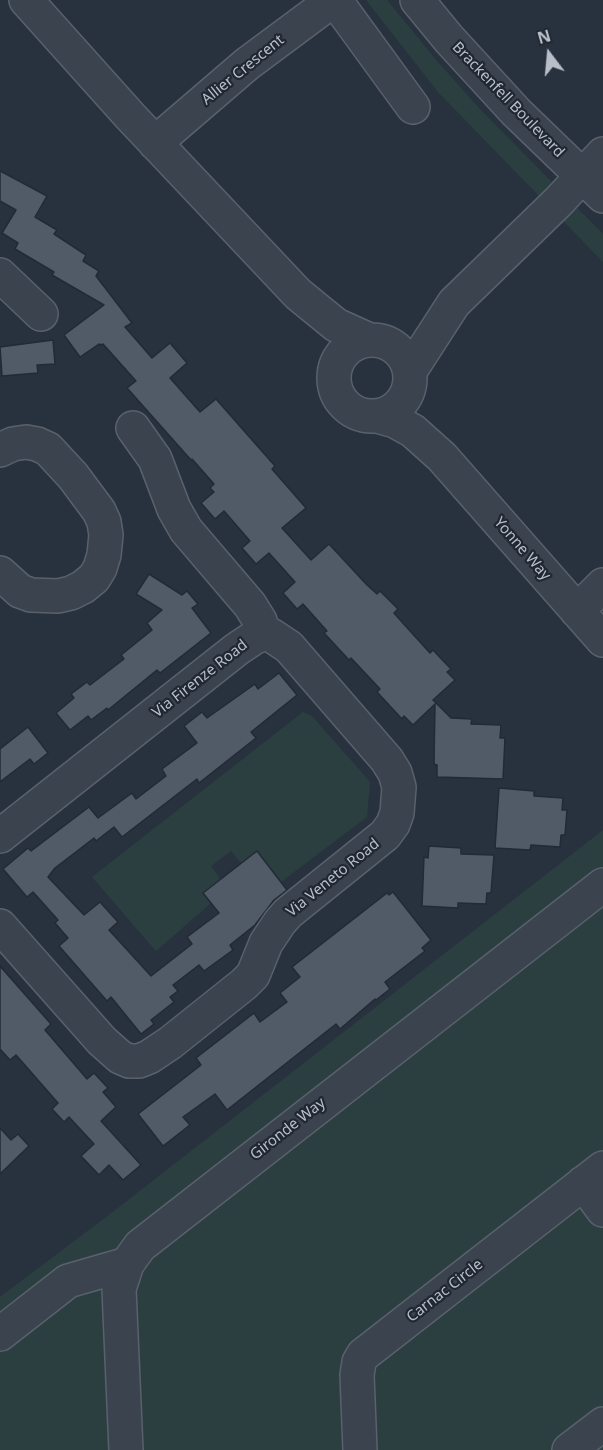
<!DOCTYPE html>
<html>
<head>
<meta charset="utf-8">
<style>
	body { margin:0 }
	#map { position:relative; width:603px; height:1450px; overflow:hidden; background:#28323e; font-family:"Noto Sans",sans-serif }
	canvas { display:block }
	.north { position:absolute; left:519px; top:24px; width:60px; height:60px; -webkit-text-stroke:4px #202833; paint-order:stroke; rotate:344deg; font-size:16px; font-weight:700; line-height:24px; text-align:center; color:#b8bfc9 }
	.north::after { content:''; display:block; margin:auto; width:21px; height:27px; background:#b8bfc9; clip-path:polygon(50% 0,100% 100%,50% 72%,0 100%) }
</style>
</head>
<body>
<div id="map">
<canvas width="603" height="1450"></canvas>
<div class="north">N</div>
</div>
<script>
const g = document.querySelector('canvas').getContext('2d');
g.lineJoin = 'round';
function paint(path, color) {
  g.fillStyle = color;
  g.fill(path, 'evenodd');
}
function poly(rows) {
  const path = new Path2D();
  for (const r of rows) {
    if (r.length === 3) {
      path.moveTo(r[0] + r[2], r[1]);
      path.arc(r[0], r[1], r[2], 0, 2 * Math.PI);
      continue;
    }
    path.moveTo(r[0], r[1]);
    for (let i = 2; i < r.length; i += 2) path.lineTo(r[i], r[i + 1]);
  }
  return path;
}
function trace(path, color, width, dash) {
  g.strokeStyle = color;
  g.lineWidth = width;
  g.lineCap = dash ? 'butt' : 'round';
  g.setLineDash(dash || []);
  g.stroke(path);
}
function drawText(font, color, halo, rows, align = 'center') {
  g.font = font + ' "Noto Sans",sans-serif';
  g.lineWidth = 4.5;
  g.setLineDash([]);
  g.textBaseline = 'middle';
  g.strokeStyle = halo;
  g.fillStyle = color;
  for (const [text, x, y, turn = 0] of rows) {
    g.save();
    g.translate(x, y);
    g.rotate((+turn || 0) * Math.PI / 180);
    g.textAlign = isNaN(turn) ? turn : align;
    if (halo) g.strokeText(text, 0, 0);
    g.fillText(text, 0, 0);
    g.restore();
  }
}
paint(poly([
	[366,0,387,0,437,61,480,109,603,234,603,262,438,92],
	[303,712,312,716,370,782,367,817,281,882,242,864,231,851,211,866,221,880,203,893,211,903,156,951,92,877],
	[603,830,603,1450,0,1450,0,1297,114,1211]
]), '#2b3f40');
const building = poly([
	[0,171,47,196,35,217,57,230,54,234,86,255,83,261,99,271,96,276,132,323,125,327,152,358,170,343,187,363,170,378,200,412,216,399,275,466,272,469,306,508,282,528,311,560,329,544,367,585,377,594,380,591,398,609,394,613,401,621,430,653,433,650,451,669,447,672,455,680,433,700,451,718,472,719,471,724,501,725,500,738,505,738,503,779,437,777,437,765,434,764,435,704,413,725,404,716,402,719,377,692,380,689,351,658,349,660,324,633,327,631,303,604,297,609,283,593,295,582,269,553,256,564,242,548,250,541,224,511,215,519,201,503,214,492,210,488,214,484,192,459,191,460,127,388,136,381,103,344,101,345,99,344,80,357,64,335,104,305,52,275,54,272,15,249,18,243,2,233,16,210,0,201,0,171],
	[53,340,55,364,37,365,38,373,2,376,0,347,53,340],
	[149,574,182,595,187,591,198,604,192,608,211,633,160,673,157,670,108,710,107,708,91,720,88,716,70,730,56,713,74,698,71,694,87,682,90,685,124,659,121,655,152,630,147,623,162,610,136,594,149,574],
	[279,673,297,695,251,732,256,738,199,783,197,779,122,837,114,827,96,841,94,838,55,868,48,877,84,915,100,902,118,922,109,930,151,976,192,944,187,937,219,913,203,893,257,851,287,890,274,900,255,925,230,945,233,950,204,971,199,965,173,985,178,991,170,997,174,1002,151,1020,154,1024,141,1034,111,997,107,1001,59,946,68,938,55,923,58,920,33,892,27,897,3,869,28,848,31,851,89,807,98,818,132,793,136,799,166,776,162,769,197,743,184,726,202,712,207,718,255,684,258,689,279,673],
	[28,727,48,753,34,764,30,759,0,782,0,749,28,727],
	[499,788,534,791,534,796,563,798,562,810,567,810,565,835,561,835,560,847,531,845,530,850,495,848,499,788],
	[429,846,461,848,461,854,494,855,491,893,487,893,486,904,458,903,458,908,422,906,424,857,428,858,429,846],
	[393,892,431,940,422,948,425,951,385,982,390,989,376,1000,375,999,340,1029,336,1024,227,1110,215,1094,183,1117,190,1125,163,1146,138,1114,201,1065,196,1058,254,1013,260,1022,287,1002,280,993,300,977,292,967,387,893,389,895,393,892],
	[0,966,51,1024,45,1030,87,1079,94,1073,108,1088,103,1092,116,1107,101,1121,141,1165,123,1180,109,1165,99,1175,81,1156,94,1144,69,1117,64,1122,52,1109,58,1103,16,1055,10,1060,0,1049,0,966],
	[0,1128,11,1140,18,1134,29,1146,0,1174,0,1128]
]);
paint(building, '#515b68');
trace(building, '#222a35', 1.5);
const minor = poly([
	[26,0,130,116,298,294,336,325,367,339],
	[335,0,413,107],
	[417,0,449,39,516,112,603,196],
	[155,143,247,64,333,0],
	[0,275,41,314],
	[372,378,38],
	[410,371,454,303,558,202,603,154],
	[377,416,395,421,413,431,442,457,603,640],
	[133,428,155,459,174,509,186,530,250,605,260,621,264,634],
	[0,450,13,444,26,442,37,444,48,449,73,476,99,511,104,522,106,535,104,555,100,568,94,578,83,587,71,593,58,596,31,595,20,591,0,573],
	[577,611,603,585],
	[0,836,237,649,255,637,264,634],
	[0,926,102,1041,120,1057,129,1061,139,1061,149,1057,170,1043,244,984,253,975,266,943,280,922,288,913,385,835,393,824,397,813,399,787,395,773,387,760,289,647,271,635,264,634],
	[583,1183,603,1210],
	[0,1334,68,1281,127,1264],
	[126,1450,119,1289,127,1264,140,1246,603,885],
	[360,1450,357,1375,359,1362,363,1355,603,1168],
	[569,1450,603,1424]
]);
trace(minor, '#59616c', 36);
trace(minor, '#3b434e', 33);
drawText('15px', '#b8bfc9', '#202833', [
	["Allier Crescent",243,70,-39],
	["Brackenfell Boulevard",508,100,46],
	["Yonne Way",522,549,49],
	["Via Firenze Road",200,679,-38],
	["Via Veneto Road",333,878,-39],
	["Gironde Way",288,1129,-38],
	["Carnac Circle",445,1291,-38]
]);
</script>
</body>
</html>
